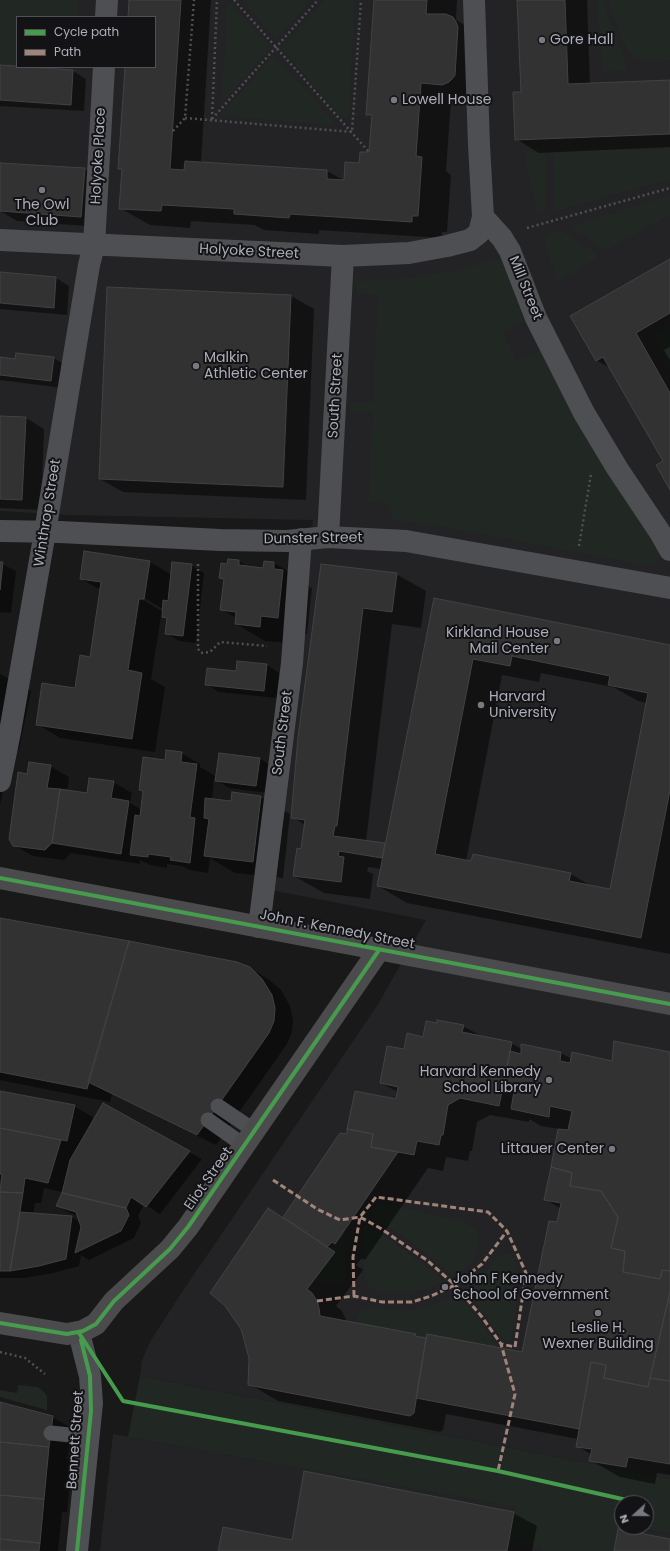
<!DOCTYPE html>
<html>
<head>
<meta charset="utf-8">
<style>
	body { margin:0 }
	#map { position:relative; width:670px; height:1551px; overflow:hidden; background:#191919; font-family:Poppins,sans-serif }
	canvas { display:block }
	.legend { position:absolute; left:16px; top:16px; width:140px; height:52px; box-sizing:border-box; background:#131315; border:1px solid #505157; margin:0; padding:5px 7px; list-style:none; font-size:12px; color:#acafb9 }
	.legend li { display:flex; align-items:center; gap:8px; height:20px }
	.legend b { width:20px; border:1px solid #505157 }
	.north { position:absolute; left:614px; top:1495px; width:40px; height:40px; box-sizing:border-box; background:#131315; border:1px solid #505157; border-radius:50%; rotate:249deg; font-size:11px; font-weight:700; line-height:16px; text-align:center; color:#acafb9 }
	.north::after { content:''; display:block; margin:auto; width:14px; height:18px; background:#797a81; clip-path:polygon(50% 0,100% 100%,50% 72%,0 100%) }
</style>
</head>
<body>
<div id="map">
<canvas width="670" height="1551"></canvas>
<ul class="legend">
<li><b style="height:5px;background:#469c4c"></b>Cycle path</li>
<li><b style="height:5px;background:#a18479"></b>Path</li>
</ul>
<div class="north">N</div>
</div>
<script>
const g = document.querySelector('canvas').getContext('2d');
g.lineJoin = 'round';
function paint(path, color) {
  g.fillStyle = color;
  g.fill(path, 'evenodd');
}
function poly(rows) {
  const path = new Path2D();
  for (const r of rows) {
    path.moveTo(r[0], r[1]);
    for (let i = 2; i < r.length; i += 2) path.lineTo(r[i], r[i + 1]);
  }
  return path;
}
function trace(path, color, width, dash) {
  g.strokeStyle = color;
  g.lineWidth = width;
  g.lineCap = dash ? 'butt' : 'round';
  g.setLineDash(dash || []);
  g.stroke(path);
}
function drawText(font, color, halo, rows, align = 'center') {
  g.font = font + ' Poppins,sans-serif';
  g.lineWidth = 4;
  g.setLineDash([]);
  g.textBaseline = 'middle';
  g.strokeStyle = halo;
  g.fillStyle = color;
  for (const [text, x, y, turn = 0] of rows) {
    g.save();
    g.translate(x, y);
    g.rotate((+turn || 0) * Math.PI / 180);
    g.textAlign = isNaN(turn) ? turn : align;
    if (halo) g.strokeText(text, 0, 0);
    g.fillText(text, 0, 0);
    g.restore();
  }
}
paint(poly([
	[0,0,670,0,670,1479,140,1376,142,1360,151,1340,180,1295,377,1006,426,920,271,890,313,520,67,515,0,511],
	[17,17,155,17,155,67,17,67],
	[113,1434,622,1526,622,1527,630,1527,670,1534,670,1551,100,1551]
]), '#232325');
paint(poly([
	[0,0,77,0,77,17,17,17,17,67,74,67,72,108,0,103],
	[243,0,310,0,276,40],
	[324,0,355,0,349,117,341,117,282,48],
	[597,0,602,0,627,66,626,70,603,72],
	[608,0,670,0,670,60,644,61,634,58,628,50,618,29],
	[228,1,271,47,221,104],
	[274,55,336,125,221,116],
	[670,149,670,179,555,211,553,152,558,150],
	[524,151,543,151,546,156,545,212,541,214,536,209],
	[670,195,670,215,606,250,574,229,571,226],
	[555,231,561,231,594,251,597,256,596,259,560,280,557,277,545,245,544,239,548,234],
	[503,257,527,321,503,332,517,362,543,349,659,551,660,558,655,565,650,566,434,525,392,520,390,509,386,502,380,501,368,503,373,413,354,412,351,411,350,408,350,404,353,402,373,402,378,295,358,294,356,291,356,281,400,279,457,270],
	[670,325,670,366,652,335],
	[378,1203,462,1221,474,1228,479,1240,477,1252,472,1261,463,1269,453,1275,404,1236,369,1216],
	[364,1227,368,1227,378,1232,434,1272,441,1279,441,1282,428,1288,412,1292,397,1293,381,1293,370,1287,365,1279,364,1270],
	[344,1230,346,1275,344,1281,342,1284,336,1285,314,1280,327,1247,332,1242,335,1244],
	[506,1253,512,1255,515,1260,518,1297,511,1341,507,1342,502,1338,466,1289,483,1276,500,1255],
	[457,1295,481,1322,497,1348,415,1336,415,1334,356,1323,357,1315,364,1310,375,1308,408,1311,433,1305],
	[140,1376,670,1479,670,1534,630,1527,646,1527,646,1503,622,1503,622,1526,618,1525,614,1551,542,1551,542,1548,509,1540,515,1507,128,1437],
	[18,1385,38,1387,44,1392,47,1396,47,1410,0,1397,0,1390,17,1393]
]), '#212823');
paint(poly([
	[130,0,211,0,201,163,327,171,345,181,370,154,372,117,368,114,375,0,457,0,456,20,484,36,487,44,484,92,472,101,451,100,446,171,451,175,447,232,442,232,441,238,319,230,319,234,264,230,255,225,191,221,190,228,150,225,120,208,123,170,119,168,126,67,155,67,155,17,129,17],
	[518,0,587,0,590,84,670,81,670,147,539,153,516,139,522,93],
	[0,66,73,71,86,79,84,111,0,106],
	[0,164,84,169,103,180,100,227,17,221,0,211],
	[670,260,670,347,664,350,670,360,670,488,665,461,612,369,596,360],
	[0,273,56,278,69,286,67,315,0,309],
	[291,296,314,309,306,500,123,492,100,479],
	[0,358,16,360,53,358,66,365,63,388,0,380],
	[0,417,26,418,44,429,41,510,0,508],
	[85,552,150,562,172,575,191,565,204,573,196,643,179,641,166,633,168,620,161,616,151,679,165,687,155,752,60,738,37,724,76,689,90,658,101,590,81,579],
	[141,596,163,609,163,612,140,598],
	[239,561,249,567,264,569,274,563,303,580,303,583,312,588,307,634,290,632,289,643,265,641,236,624,236,618,221,609,224,580,220,578,228,565],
	[0,563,16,571,11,613,0,612],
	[322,565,396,574,426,591,421,628,392,624,366,841,386,844,434,599,670,646,670,954,407,903,378,886,381,869,368,867,367,871,373,874,370,899,324,893,294,876,302,850,305,825,292,817],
	[541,673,613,687,638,701,647,703,611,890,593,887,571,874,466,861,502,675,539,682],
	[267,665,279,673,277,698,219,692,206,684],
	[0,674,31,691,19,749,0,745],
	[181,753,200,764,200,767,217,777,259,758,272,766,269,793,229,788,214,779,212,800,232,802,260,797,290,814,283,878,235,873,210,858,208,873,190,870,182,866,167,864,167,868,150,865,140,860,140,864,71,853,64,860,33,856,14,845,27,775,50,766,69,777,67,791,88,794,113,782,132,793,130,803,142,810,144,792,140,790,166,761],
	[0,789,3,790,0,805],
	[0,919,249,968,268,979,281,990,290,1006,293,1020,292,1032,287,1044,216,1145,112,1094,110,1102,0,1080],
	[463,1026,483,1037,511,1043,522,1049,522,1045,561,1053,572,1059,613,1062,670,1053,670,1475,657,1473,655,1484,620,1477,590,1460,592,1455,577,1446,578,1439,446,1414,443,1430,440,1432,278,1401,249,1384,269,1209,284,1218,341,1135,347,1135,396,1100,398,1092,381,1083,405,1050,424,1038],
	[490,1115,529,1122,529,1119,541,1126,559,1129,545,1199,561,1209,523,1354,420,1338,415,1335,347,1322,342,1311,336,1306,363,1270,356,1265,362,1258,365,1260,428,1168,443,1171,446,1157,468,1161,470,1151,472,1151,477,1122],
	[0,1092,74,1106,93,1117,91,1125,189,1152,202,1159,160,1214,144,1204,138,1216,141,1223,134,1238,89,1260,81,1255,79,1266,53,1273,24,1278,0,1278,0,1194,2,1194,0,1192,2,1180,0,1180],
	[44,1188,63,1192,57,1206,70,1213,78,1216,80,1222,72,1217,33,1214,35,1203,41,1203],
	[0,1403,52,1417,71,1428,68,1457,65,1457,72,1461,67,1512,62,1512,58,1551,0,1551],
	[513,1513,537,1526,532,1551,219,1551]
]), '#0007');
const building = poly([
	[129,0,181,0,170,169,184,170,185,161,327,170,327,179,344,180,345,162,359,163,360,152,369,152,372,115,366,115,374,0,427,0,426,14,446,14,453,17,456,22,458,27,455,75,453,78,449,82,442,85,421,83,416,156,422,157,418,216,412,216,412,222,290,214,289,218,234,214,234,209,162,205,161,211,119,209,122,169,118,169,125,67,155,67,155,17,128,17,129,0],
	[517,0,565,0,568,84,670,80,670,134,515,140,513,92,521,92,517,0],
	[0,65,73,70,71,105,0,100,0,65],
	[0,163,85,168,81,217,0,211,0,163],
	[670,259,670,313,636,333,670,393,670,490,656,465,663,461,603,357,596,361,570,316,670,259],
	[0,272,56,277,54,308,0,303,0,272],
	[107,287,291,295,283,487,99,479,107,287],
	[16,353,54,357,51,381,0,375,0,357,15,359,16,353],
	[0,416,26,417,22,500,0,499,0,416],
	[84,551,150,561,144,599,139,599,128,670,142,673,132,739,36,725,42,683,75,688,80,655,90,657,101,582,80,579,84,551],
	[228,559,239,560,239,565,263,568,264,561,274,562,274,569,283,570,278,618,261,616,260,627,235,624,236,612,220,610,224,579,219,578,221,563,227,564,228,559],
	[0,562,3,562,0,590,0,562],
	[172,562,192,564,183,636,165,634,167,618,162,617,163,600,168,601,172,562],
	[321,564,397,573,392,612,363,608,337,826,335,826,333,836,385,843,382,858,339,851,338,856,344,857,341,882,293,876,297,848,301,849,305,820,291,818,298,737,321,564],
	[434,598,670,645,670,790,641,938,377,886,434,598],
	[512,656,610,676,608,685,648,693,610,889,569,881,571,873,473,854,471,861,435,854,473,659,510,666,512,656],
	[237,661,267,664,264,691,205,685,207,668,236,671,237,661],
	[166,750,182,752,181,762,197,764,190,817,195,818,190,863,170,860,171,857,148,854,148,857,130,855,135,815,140,816,143,791,139,790,143,757,165,760,166,750],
	[219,753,260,758,256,786,215,781,219,753],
	[29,762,51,765,47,788,60,789,52,843,45,850,13,846,9,839,18,772,27,774,29,762],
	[89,778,114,781,111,798,129,801,121,854,52,843,60,789,87,793,89,778],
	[232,792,261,796,253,862,204,856,209,819,204,818,205,798,231,801,232,792],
	[0,918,129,941,87,1089,0,1072,0,918],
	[129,941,237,962,250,967,262,979,272,995,275,1008,274,1021,269,1033,197,1135,88,1082,129,941],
	[437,1020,464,1025,462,1032,512,1042,499,1106,460,1098,448,1105,443,1135,441,1135,439,1145,417,1141,414,1155,371,1147,373,1134,347,1129,355,1091,396,1099,398,1087,380,1083,387,1046,404,1049,407,1033,423,1037,426,1021,437,1023,437,1020],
	[614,1041,670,1052,670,1271,662,1270,660,1279,623,1272,625,1251,611,1248,618,1217,601,1191,570,1186,572,1173,551,1167,558,1129,568,1130,572,1111,550,1106,549,1117,511,1109,515,1085,504,1083,510,1051,521,1054,521,1044,561,1052,560,1061,570,1063,572,1052,612,1061,614,1041],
	[0,1091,75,1105,67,1141,0,1128,0,1091],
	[103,1103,190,1151,146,1207,131,1197,126,1208,62,1193,70,1160,103,1103],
	[0,1128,61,1140,48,1183,25,1178,23,1193,0,1192,2,1174,0,1174,0,1128],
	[347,1129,373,1134,371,1147,398,1152,335,1244,332,1242,327,1247,283,1217,340,1133,347,1134,347,1129],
	[551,1167,572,1173,570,1186,601,1191,618,1217,611,1248,625,1251,623,1272,660,1279,662,1270,670,1271,670,1292,648,1387,604,1378,606,1365,591,1362,579,1429,416,1398,427,1334,522,1352,549,1221,557,1222,561,1203,544,1200,551,1167],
	[0,1192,23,1193,10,1271,0,1271,0,1192],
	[62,1193,126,1208,129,1215,121,1231,75,1253,81,1227,76,1212,56,1206,62,1193],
	[268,1208,335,1252,307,1289,312,1293,317,1301,319,1308,320,1316,416,1334,415,1336,426,1338,414,1413,410,1416,248,1385,249,1358,241,1329,225,1306,210,1293,268,1208],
	[20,1212,72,1216,66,1259,39,1266,10,1271,20,1212],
	[670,1292,670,1381,650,1378,670,1292],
	[591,1362,606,1365,604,1378,648,1387,650,1378,670,1381,670,1464,628,1457,626,1467,589,1461,592,1449,576,1447,591,1362],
	[0,1402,53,1416,49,1447,0,1442,0,1402],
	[0,1442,49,1447,44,1499,0,1495,0,1442],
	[304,1471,514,1512,507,1551,218,1551,223,1527,292,1540,304,1471],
	[0,1495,44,1499,40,1543,0,1539,0,1495],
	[618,1529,670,1539,670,1551,614,1551,618,1529],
	[0,1539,40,1543,39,1551,0,1551,0,1539]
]);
paint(building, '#323233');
trace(building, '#424245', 1);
trace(poly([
	[234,0,369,152],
	[185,118,352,132,361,0],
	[212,119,318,0],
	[212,119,217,0],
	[173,131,185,118,194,0],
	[527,228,670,188],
	[579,546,591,474],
	[198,564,198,649,201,653,210,652,220,642,267,646],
	[0,1352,25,1358,45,1374]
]), '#4f5053', 2.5, [2, 3]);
trace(poly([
	[218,1106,255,1131],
	[208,1120,245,1146],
	[51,1433,89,1437]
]), '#4e4f52', 15);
trace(poly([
	[106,17,107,0],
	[483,217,502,238,510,251,536,318,584,413,617,468,661,534,670,550],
	[0,240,343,256,409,253,447,246,470,240,479,233,483,217,479,145,474,0],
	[0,531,60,532,220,540,287,541,328,537,406,541,670,588],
	[328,537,343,256],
	[0,781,10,732,45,532,89,265,94,245,104,67],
	[259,927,292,663,301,539],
	[77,1551,92,1403,90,1376,79,1333]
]), '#4e4f52', 22);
trace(poly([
	[0,878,670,1004],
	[0,1323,67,1334,83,1331,96,1324,114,1301,170,1249,188,1227,379,950]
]), '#4b4b4e', 22);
trace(poly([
	[273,1180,317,1209,340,1220,360,1217,380,1228,428,1261,455,1285,482,1317,501,1344,515,1394,498,1471],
	[354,1296,353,1257,360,1217,376,1197,488,1212,507,1231,526,1273,515,1347,501,1344],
	[317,1301,354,1296,382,1302,412,1302,431,1296,455,1285,482,1264,507,1231]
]), '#a18479', 3, [6, 3]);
trace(poly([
	[0,878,670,1004],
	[0,1323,67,1334,83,1331,96,1324,114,1301,170,1249,188,1227,379,950],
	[79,1333,123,1401,498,1471,640,1503],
	[77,1551,91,1411,90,1376,81,1340]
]), '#469c4c', 4);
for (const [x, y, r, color] of [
	[542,40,4,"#797a81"],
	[394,100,4,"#797a81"],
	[42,190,4,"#797a81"],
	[196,366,4,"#797a81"],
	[557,641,4,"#797a81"],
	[481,705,4,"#797a81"],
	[549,1080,4,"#797a81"],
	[612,1149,4,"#797a81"],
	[445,1287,4,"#797a81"],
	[598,1313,4,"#797a81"]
]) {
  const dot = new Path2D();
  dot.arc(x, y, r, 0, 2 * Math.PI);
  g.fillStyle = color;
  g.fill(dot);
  trace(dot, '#131315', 1.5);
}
drawText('14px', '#acafb9', '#131315', [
	["Gore Hall",550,40],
	["Lowell House",402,100],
	["The Owl",42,205,"center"],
	["Club",42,221,"center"],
	["Malkin",204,358],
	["Athletic Center",204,374],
	["Kirkland House",549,633,"right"],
	["Mail Center",549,649,"right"],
	["Harvard",489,697],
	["University",489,713],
	["Harvard Kennedy",541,1072,"right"],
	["School Library",541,1088,"right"],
	["Littauer Center",604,1149,"right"],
	["John F Kennedy",453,1279],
	["School of Government",453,1295],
	["Leslie H.",598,1328,"center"],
	["Wexner Building",598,1344,"center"]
], 'left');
drawText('14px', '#acafb9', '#131315', [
	["Holyoke Place",99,156,-87],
	["Holyoke Street",249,252,3],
	["Mill Street",525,288,68],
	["South Street",336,396,-87],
	["Winthrop Street",48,513,-81],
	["Dunster Street",313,539,-1],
	["South Street",283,733,-83],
	["John F. Kennedy Street",337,930,11],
	["Eliot Street",209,1179,-55],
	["Bennett Street",76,1440,-86]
]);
</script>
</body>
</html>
